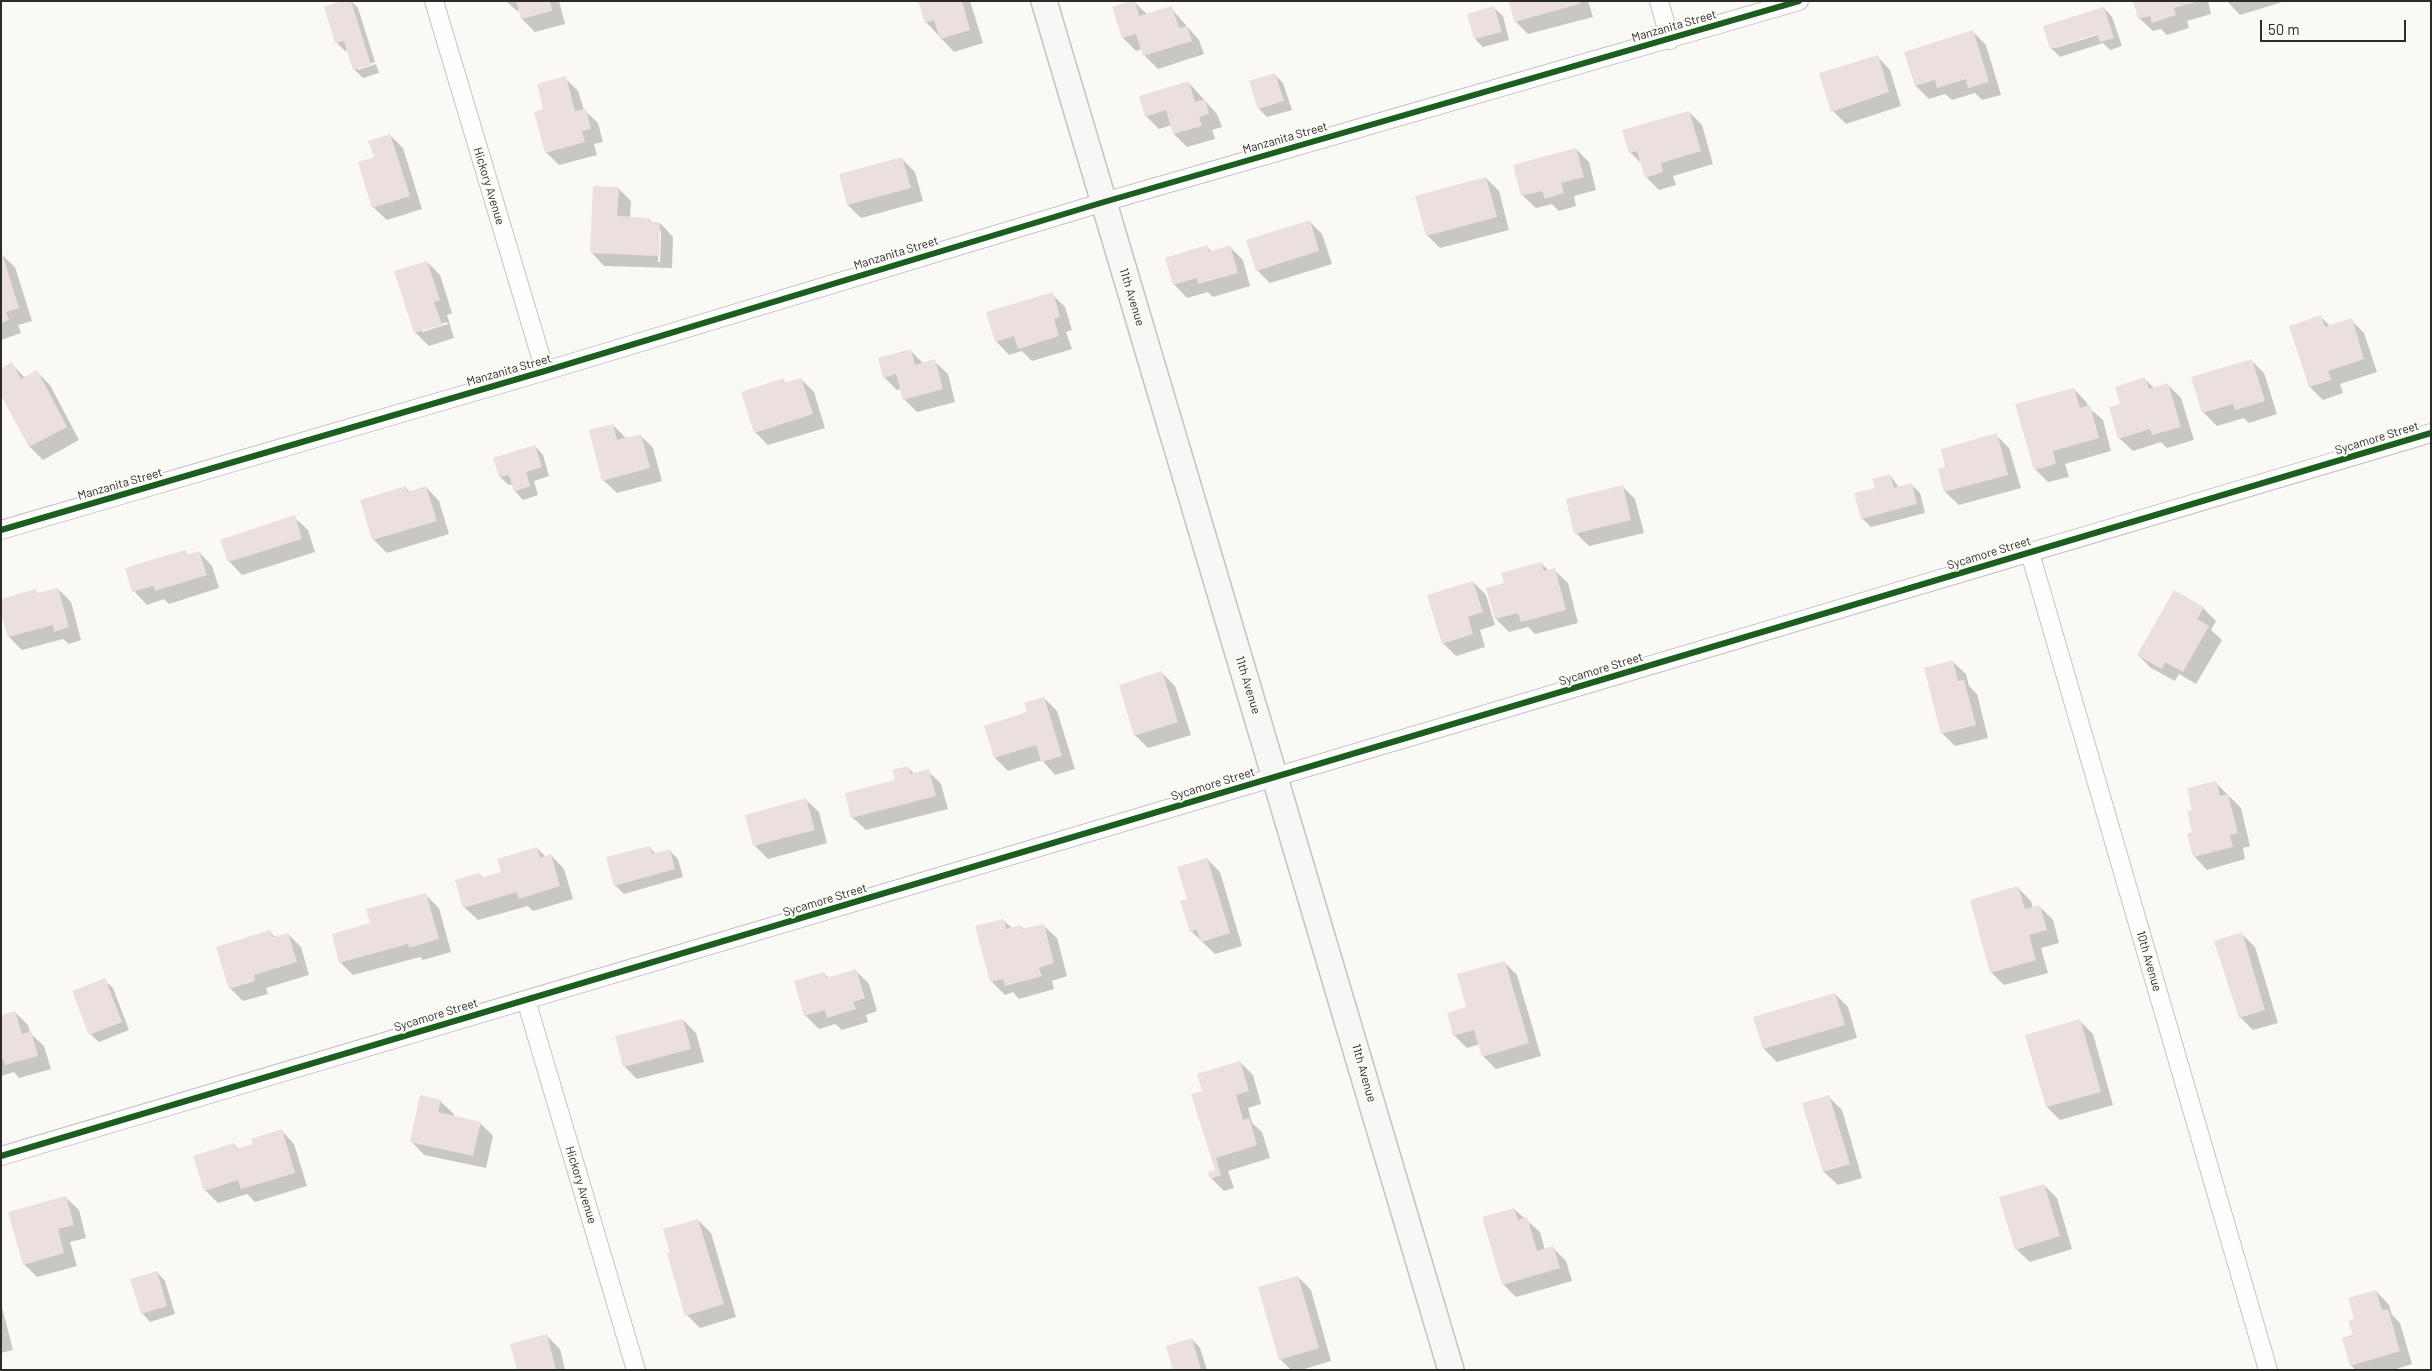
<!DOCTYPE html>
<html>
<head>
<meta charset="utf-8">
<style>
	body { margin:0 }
	#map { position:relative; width:2432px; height:1371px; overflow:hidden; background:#faf9f6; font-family:Barlow,sans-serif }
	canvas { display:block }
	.frame { position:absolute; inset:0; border:2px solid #2b2b29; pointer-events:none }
	.scale { position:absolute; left:2260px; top:20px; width:146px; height:22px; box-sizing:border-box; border:2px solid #2b2b29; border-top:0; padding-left:6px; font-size:15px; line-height:18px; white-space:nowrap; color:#2b2b29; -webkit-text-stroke:4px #fbfaf5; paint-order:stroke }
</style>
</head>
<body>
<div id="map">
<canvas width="2432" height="1371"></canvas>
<div class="frame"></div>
<div class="scale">50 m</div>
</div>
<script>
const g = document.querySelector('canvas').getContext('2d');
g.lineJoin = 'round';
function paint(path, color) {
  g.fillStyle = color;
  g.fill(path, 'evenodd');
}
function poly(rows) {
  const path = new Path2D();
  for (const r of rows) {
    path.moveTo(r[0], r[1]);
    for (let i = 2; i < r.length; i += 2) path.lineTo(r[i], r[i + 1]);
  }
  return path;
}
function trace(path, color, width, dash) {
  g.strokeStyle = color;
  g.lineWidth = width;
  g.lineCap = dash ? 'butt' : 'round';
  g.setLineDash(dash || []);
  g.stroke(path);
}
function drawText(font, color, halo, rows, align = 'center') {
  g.font = font + ' Barlow,sans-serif';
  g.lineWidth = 4;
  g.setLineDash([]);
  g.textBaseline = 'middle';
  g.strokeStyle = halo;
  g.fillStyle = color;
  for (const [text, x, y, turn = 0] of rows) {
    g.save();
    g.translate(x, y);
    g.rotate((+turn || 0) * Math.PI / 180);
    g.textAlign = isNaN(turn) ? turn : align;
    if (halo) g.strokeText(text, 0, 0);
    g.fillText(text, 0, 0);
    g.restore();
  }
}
paint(poly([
	[345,1,351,1,358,8,375,62,358,67,358,70,376,64,379,73,363,78,354,69,348,50,345,51,337,43,326,7],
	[506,1,559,1,565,24,535,32,522,19,520,10,517,11],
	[920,1,970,1,983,43,954,52,926,22],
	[1510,1,1588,1,1593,17,1528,34,1515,21],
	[2134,1,2208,1,2211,14,2187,21,2189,28,2167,35,2161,29,2153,31,2139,18],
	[2227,1,2286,1,2240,15],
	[1134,2,1148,15,1171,8,1199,40,1204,54,1158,69,1145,56,1142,49,1136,51,1123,38,1113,8],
	[1494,8,1503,16,1509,40,1483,47,1475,39],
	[2104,8,2112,17,2122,46,2110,50,2103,43,2060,57,2051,48],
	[2103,31,2104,33,2055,48,2055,46],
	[1973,32,1986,45,2001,95,1982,100,1975,93,1952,100,1945,94,1929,99,1916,86,1905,52],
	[1877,56,1890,70,1901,106,1846,124,1833,111],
	[1275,75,1283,83,1292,110,1267,117,1259,109,1250,82],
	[565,78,578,91,584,110,598,123,603,142,594,144,597,155,559,165,546,152,545,110],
	[1189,83,1217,114,1222,127,1212,130,1215,139,1187,147,1174,134,1172,125,1159,129,1146,116],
	[1689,112,1702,125,1713,164,1673,176,1676,185,1659,190,1646,177,1643,165,1630,152],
	[390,135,403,148,422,209,387,220,373,207,375,158],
	[1576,149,1589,162,1596,190,1574,196,1576,206,1559,211,1552,204,1536,208,1522,195],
	[902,159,915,172,923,201,861,218,848,205],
	[1486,178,1499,191,1509,230,1440,248,1427,235],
	[618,188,631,201,630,218,649,219,653,223,660,223,673,237,672,268,604,266,591,252],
	[659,229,661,232,660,262,658,262],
	[1309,221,1322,234,1332,264,1270,283,1257,270],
	[1207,247,1212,252,1230,247,1243,260,1250,286,1213,297,1208,292,1187,298,1174,284],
	[1,254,15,267,32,321,18,325,21,333,1,340],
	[427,262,440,275,452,313,447,315,454,338,429,346,415,332],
	[447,322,448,324,422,332,422,330],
	[1052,294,1065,307,1072,330,1066,332,1072,349,1032,361,1022,351,1009,355,996,341],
	[2321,317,2330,326,2351,320,2364,333,2377,372,2340,384,2343,393,2323,400,2310,387],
	[911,351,924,364,934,361,948,374,955,402,917,412,904,399,902,389,897,390,884,377],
	[2251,360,2264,373,2277,414,2249,423,2244,418,2217,426,2204,413,2193,378],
	[12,364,25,378,37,372,50,385,79,440,43,460,30,447,1,393],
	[801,379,814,392,825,428,768,445,755,432,783,380,787,384],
	[2145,379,2155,389,2168,385,2181,398,2194,440,2167,448,2161,442,2133,451,2119,438,2122,405],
	[2074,389,2087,403,2088,407,2103,420,2111,451,2065,464,2069,477,2048,482,2035,469],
	[613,425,626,438,640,435,653,448,662,481,617,493,603,480],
	[1996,435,2009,448,2021,488,1959,505,1945,492,1947,468],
	[535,446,543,455,549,476,534,481,538,495,523,500,515,491,513,484,509,485,500,477],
	[1890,475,1899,488,1911,484,1920,493,1925,513,1871,527,1862,518,1876,489],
	[1622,486,1635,499,1644,533,1589,546,1576,533],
	[426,487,439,501,449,534,387,553,374,540,362,501,406,488,410,492],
	[294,517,308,530,315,552,242,575,229,561],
	[185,551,189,556,199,552,212,566,219,588,169,604,164,599,147,605,134,591],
	[1541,563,1549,571,1554,570,1568,583,1578,623,1535,634,1528,627,1509,632,1496,619,1488,589,1505,584],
	[1473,582,1486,595,1495,625,1480,630,1485,647,1456,656,1443,643],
	[58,589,71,602,81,640,69,644,63,639,22,650,9,637,35,591,39,594],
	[2203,608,2216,621,2211,630,2222,640,2196,684,2179,674,2175,681,2151,668,2138,655],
	[1952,661,1966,674,1969,686,1977,694,1988,738,1955,746,1942,733],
	[1162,673,1175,686,1191,735,1148,748,1135,735],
	[1044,698,1057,711,1075,769,1055,775,1042,760,1008,771,995,758,985,726,1029,713],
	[907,767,915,774,928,771,941,784,948,809,866,830,852,817,896,781],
	[2215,782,2241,808,2250,846,2243,848,2245,859,2207,870,2194,856,2193,811],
	[805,799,819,812,827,843,768,859,755,846,746,816],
	[649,847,656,854,669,850,678,859,683,877,624,894,615,885],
	[537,848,546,857,551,855,564,869,573,899,533,911,528,906,478,920,464,907,479,874,484,879,503,873],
	[1207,859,1220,872,1242,946,1215,954,1191,931,1188,900],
	[2018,888,2031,901,2033,908,2040,907,2053,920,2059,943,2041,948,2048,973,2004,985,1991,972],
	[426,895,439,908,451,952,423,960,420,957,353,975,340,962,372,924],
	[1003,920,1012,928,1021,926,1025,930,1043,925,1057,938,1067,976,1052,981,1054,989,1019,999,1013,992,1005,995,992,982],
	[270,932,276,938,288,934,301,947,309,975,266,988,268,994,243,1001,230,988],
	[2242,934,2255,947,2278,1023,2253,1030,2240,1017],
	[1504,962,1517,975,1541,1056,1496,1069,1483,1056,1480,1044,1467,1048,1454,1035,1468,1008],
	[856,971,869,984,877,1011,866,1015,868,1022,842,1030,835,1024,819,1029,806,1016,796,982,824,973,829,979],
	[104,980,113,988,129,1030,99,1042,90,1034],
	[1835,994,1848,1007,1857,1038,1777,1062,1764,1049],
	[15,1012,28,1025,30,1033,44,1046,51,1069,19,1078,14,1072,1,1076,1,1016],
	[683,1020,696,1033,704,1062,637,1079,624,1066],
	[2080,1021,2093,1034,2113,1105,2060,1120,2047,1107],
	[1240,1062,1253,1075,1261,1104,1248,1108,1252,1123,1262,1132,1270,1158,1228,1171,1234,1188,1224,1191,1211,1178,1216,1171,1203,1092],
	[1829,1097,1842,1110,1862,1178,1838,1185,1824,1172,1804,1104],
	[440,1101,454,1114,453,1117,480,1123,493,1136,486,1168,424,1155,411,1141],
	[281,1130,294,1144,307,1186,255,1202,247,1194,218,1203,205,1190,234,1144,239,1150,254,1145],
	[2044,1185,2057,1198,2072,1249,2030,1262,2016,1249],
	[65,1197,79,1210,86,1238,70,1242,77,1266,37,1277,24,1264],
	[1514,1209,1540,1232,1545,1250,1553,1248,1566,1261,1572,1281,1516,1297,1503,1284],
	[698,1220,711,1233,736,1317,700,1328,687,1315,671,1253],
	[157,1272,165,1281,175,1314,150,1322,142,1313],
	[1298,1277,1311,1290,1331,1361,1301,1370,1291,1370,1280,1359],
	[2376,1291,2389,1305,2392,1315,2400,1323,2412,1364,2393,1370,2355,1370,2351,1365,2356,1320],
	[1,1303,13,1350,1,1353],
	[546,1335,560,1349,565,1370,518,1370],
	[1192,1339,1200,1348,1207,1370,1174,1370]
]), '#0003');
paint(poly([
	[341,1,351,1,371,65,353,70,344,41,335,43,324,7],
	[516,1,550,1,552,11,521,19],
	[918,1,962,1,970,30,940,39,934,20,925,23],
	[1131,1,1135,1,1139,16,1172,6,1179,28,1187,26,1192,41,1143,56,1136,34,1122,38,1112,7],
	[1509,1,1579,1,1580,4,1514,22],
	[2133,1,2196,1,2196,2,2174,8,2176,15,2152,23,2150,16,2138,19],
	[1494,6,1502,32,1474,39,1467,14],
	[2104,7,2114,38,2100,42,2097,34,2050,49,2043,26],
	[1973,30,1989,82,1968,88,1966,79,1937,88,1935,80,1915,86,1904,52],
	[1878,55,1889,92,1831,112,1819,73],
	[1275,73,1284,101,1258,109,1249,81],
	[566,76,575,111,586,109,591,129,582,131,585,142,545,153,534,112,543,109,537,84],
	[1189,81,1195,102,1205,99,1209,114,1199,117,1202,126,1173,134,1166,110,1145,117,1139,96],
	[1689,111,1701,151,1661,163,1663,172,1645,178,1637,151,1629,153,1622,130],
	[390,134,410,196,372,208,358,162,374,157,368,141],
	[1576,148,1584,177,1561,183,1564,193,1545,199,1542,191,1521,196,1513,165],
	[902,157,911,188,847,205,839,174],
	[1486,177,1497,217,1426,236,1415,196],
	[593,186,619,187,617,216,650,218,650,222,660,222,659,256,590,253],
	[1310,220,1319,251,1256,271,1246,240],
	[1207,245,1209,252,1230,245,1238,273,1198,284,1197,278,1173,285,1165,258],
	[1,250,19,308,6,312,9,320,1,323],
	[427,261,440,300,434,302,442,325,414,333,394,271],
	[1053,292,1060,317,1054,319,1059,336,1018,349,1014,336,995,342,986,312],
	[2321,315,2325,327,2352,318,2364,359,2328,371,2331,380,2309,387,2289,326],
	[911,349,915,365,935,359,943,389,903,400,896,374,883,378,878,358],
	[2252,359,2265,401,2235,410,2233,404,2202,413,2191,377],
	[12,362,21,379,37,370,67,427,29,447,1,395,1,368],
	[2145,377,2149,389,2168,383,2181,427,2152,435,2150,429,2118,439,2109,407,2120,404,2115,387],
	[784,378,785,383,801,378,813,414,754,433,741,392],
	[2074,388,2080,408,2090,405,2099,438,2053,451,2056,464,2034,470,2015,404],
	[613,424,617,440,641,434,650,468,602,481,589,430],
	[1997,433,2008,475,1944,492,1938,469,1945,467,1941,449],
	[535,445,542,467,526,472,530,486,514,492,509,475,499,477,493,458],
	[1890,474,1894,488,1912,483,1917,504,1861,519,1854,493,1875,488,1872,479],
	[1623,485,1631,520,1574,534,1566,499],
	[406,486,407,492,426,486,437,521,372,540,360,500],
	[295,515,302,539,228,562,220,540],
	[185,550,187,555,199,551,207,575,155,591,153,586,132,592,125,568],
	[1541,562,1544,571,1555,568,1566,610,1521,622,1518,613,1495,619,1486,588,1504,583,1501,573],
	[1473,581,1483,612,1468,617,1473,634,1442,644,1427,595],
	[58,588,69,627,54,632,53,625,8,637,1,614,1,599,36,589,37,593],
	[2174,590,2204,607,2197,619,2209,626,2183,672,2165,662,2162,669,2137,655],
	[1953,660,1958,681,1964,680,1976,725,1941,734,1924,668],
	[1162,671,1178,722,1134,736,1119,685],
	[1044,697,1062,756,1041,762,1036,745,994,758,984,726,1027,712,1024,703],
	[908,766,910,774,929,769,936,796,851,818,845,793,895,780,892,770],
	[2216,781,2220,796,2228,794,2238,833,2230,835,2233,847,2193,857,2187,834,2192,832,2187,811,2192,810,2187,788],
	[806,798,815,830,753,846,745,815],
	[650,846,652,854,670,849,675,869,614,886,606,857],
	[537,847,540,858,551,854,560,886,519,899,517,892,463,908,455,880,480,873,481,878,501,872,497,859],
	[1207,858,1230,933,1201,942,1197,930,1190,932,1180,901,1187,899,1177,867],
	[2018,886,2025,909,2040,905,2047,930,2029,935,2036,960,1990,973,1970,900],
	[426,893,439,939,409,948,408,944,339,963,332,934,370,923,366,909],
	[1004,919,1006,929,1021,925,1022,929,1044,924,1054,963,1039,968,1042,976,1005,986,1003,979,990,982,975,926],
	[270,930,272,937,288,933,297,962,254,975,255,981,229,989,216,947],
	[2242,932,2265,1010,2239,1018,2214,941],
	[1505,961,1529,1043,1482,1057,1474,1030,1453,1036,1447,1013,1466,1007,1457,974],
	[856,969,865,998,853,1002,856,1009,827,1018,825,1010,804,1016,794,981,824,972,826,978],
	[105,978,122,1022,89,1035,72,991],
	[1835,993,1845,1025,1763,1049,1753,1017],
	[15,1011,22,1034,31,1031,38,1056,5,1065,3,1059,1,1059,1,1015],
	[683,1019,691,1049,623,1067,615,1036],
	[2080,1019,2101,1092,2046,1107,2025,1035],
	[1240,1061,1249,1091,1236,1095,1243,1120,1249,1118,1257,1145,1216,1158,1221,1175,1210,1179,1208,1172,1215,1170,1191,1094,1202,1091,1197,1074],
	[420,1095,441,1100,438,1112,481,1122,473,1156,410,1142],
	[1829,1095,1850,1164,1823,1172,1802,1103],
	[282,1129,295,1173,241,1189,238,1180,204,1191,193,1156,234,1143,236,1149,253,1144,251,1139],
	[2044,1184,2060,1236,2015,1250,1999,1197],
	[66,1196,74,1225,58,1229,64,1253,23,1265,8,1212],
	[1514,1208,1518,1220,1527,1217,1537,1251,1553,1246,1560,1268,1502,1285,1482,1217],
	[698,1219,724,1304,685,1316,667,1253,670,1252,663,1229],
	[157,1271,167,1306,141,1314,130,1279],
	[1298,1276,1319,1348,1279,1360,1258,1287],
	[2376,1290,2382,1310,2388,1309,2400,1351,2350,1366,2342,1338,2353,1334,2348,1321,2354,1319,2348,1298],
	[547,1334,556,1370,517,1370,510,1344],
	[1192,1338,1201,1370,1173,1370,1166,1346]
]), '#ebe0dd');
const street = poly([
	[434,1,545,371],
	[1659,1,1670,40],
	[1,530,545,371,1104,202,1799,1],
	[2030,553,2268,1370],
	[526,1000,636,1370],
	[1,1156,2431,433]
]);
const secondary = poly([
	[1044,1,1451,1370]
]);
trace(street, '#c3c3c1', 20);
trace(secondary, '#c3c3c1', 28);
trace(street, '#fefefe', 18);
trace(secondary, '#f9f6f6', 25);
trace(poly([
	[1,530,545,371,1104,202,1799,1],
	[1,1156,2431,433]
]), '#1b5e20', 6);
drawText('12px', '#2b2b29', '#fbfaf5', [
	["Manzanita Street",1674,26,-16],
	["Manzanita Street",1285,138,-16],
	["Hickory Avenue",489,186,73],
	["Manzanita Street",896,253,-17],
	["11th Avenue",1132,297,73],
	["Manzanita Street",509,370,-16],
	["Sycamore Street",2377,438,-17],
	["Manzanita Street",120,484,-16],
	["Sycamore Street",1989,553,-17],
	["Sycamore Street",1601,669,-17],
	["11th Avenue",1248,685,73],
	["Sycamore Street",1213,784,-17],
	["Sycamore Street",825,900,-17],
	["10th Avenue",2149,961,74],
	["Sycamore Street",436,1015,-17],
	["11th Avenue",1364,1073,74],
	["Hickory Avenue",581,1185,73]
]);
</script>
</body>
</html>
